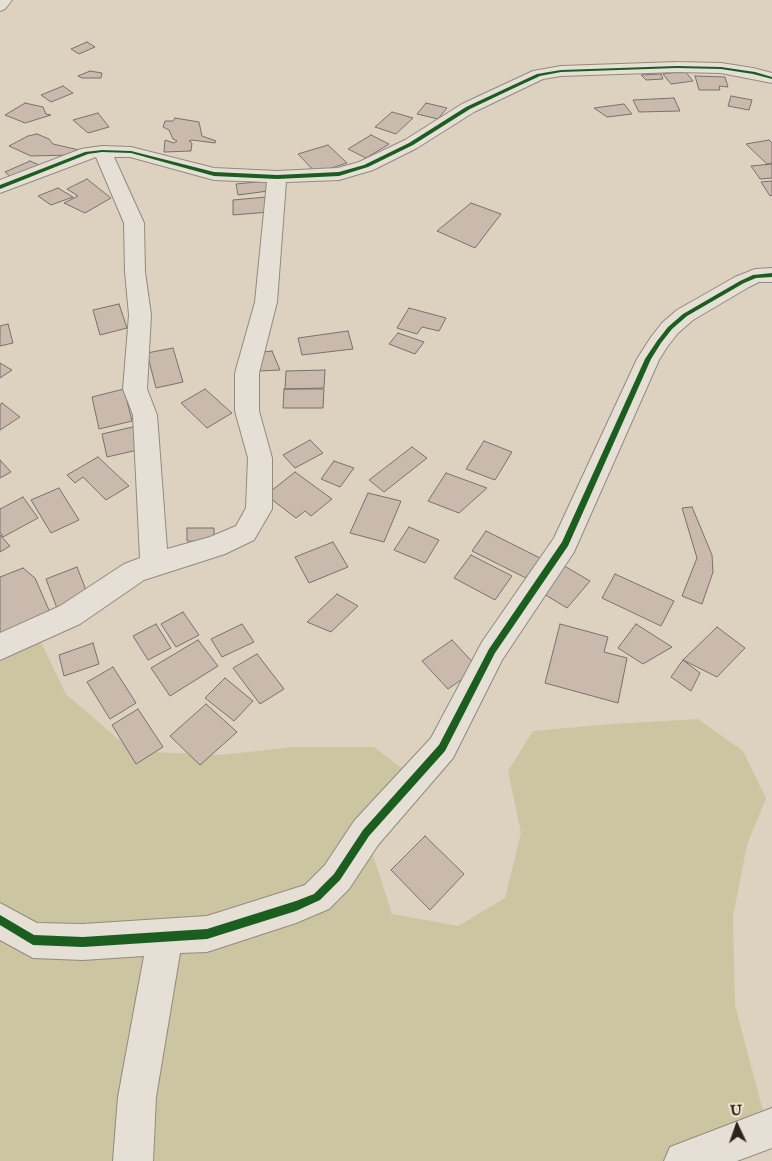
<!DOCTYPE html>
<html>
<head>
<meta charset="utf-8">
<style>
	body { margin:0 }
	#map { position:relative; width:772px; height:1161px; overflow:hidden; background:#ddd2c0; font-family:"IM FELL English",serif }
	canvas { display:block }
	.north { position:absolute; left:712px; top:1101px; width:50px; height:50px; -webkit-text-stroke:4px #f1e4ce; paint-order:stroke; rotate:357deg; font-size:14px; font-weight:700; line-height:20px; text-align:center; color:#2e2319 }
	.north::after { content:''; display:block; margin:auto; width:18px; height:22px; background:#2e2319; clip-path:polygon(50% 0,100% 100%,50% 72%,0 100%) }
</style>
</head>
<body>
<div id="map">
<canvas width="772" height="1161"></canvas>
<div class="north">U</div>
</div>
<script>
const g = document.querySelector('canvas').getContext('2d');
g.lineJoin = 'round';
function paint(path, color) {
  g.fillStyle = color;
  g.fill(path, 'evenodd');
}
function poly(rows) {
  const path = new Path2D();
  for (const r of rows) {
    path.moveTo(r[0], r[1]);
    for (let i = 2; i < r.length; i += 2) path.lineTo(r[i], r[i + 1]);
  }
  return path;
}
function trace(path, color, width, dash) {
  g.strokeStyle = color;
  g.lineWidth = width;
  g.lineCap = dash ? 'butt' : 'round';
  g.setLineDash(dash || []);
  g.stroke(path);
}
paint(poly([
	[36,632,66,694,132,751,221,755,294,747,374,747,415,778,366,833,392,914,458,926,505,898,521,833,508,771,533,731,611,724,698,719,743,751,766,798,747,845,733,916,735,1005,768,1130,684,1161,0,1161,0,647]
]), '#cbc6a1');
const building = poly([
	[87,42,95,47,79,54,71,49,87,42],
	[90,71,102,73,101,78,82,78,78,76,90,71],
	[685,71,693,81,671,84,663,74,685,71],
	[661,74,663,79,646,80,641,75,661,74],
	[695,76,725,77,728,87,719,86,720,90,699,90,695,76],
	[63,86,73,93,51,102,41,95,63,86],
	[731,96,752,100,749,110,728,106,731,96],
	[674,98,680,111,639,112,633,100,674,98],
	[25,103,43,107,46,114,51,115,25,123,5,115,25,103],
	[426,103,447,108,438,119,417,114,426,103],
	[624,104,632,114,607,117,594,108,624,104],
	[392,112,413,118,396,134,375,127,392,112],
	[98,113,109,127,88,133,73,120,98,113],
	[175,118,199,122,202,136,216,141,215,143,192,140,189,141,192,143,191,151,164,152,165,140,174,143,177,141,173,139,169,130,163,127,165,121,173,121,175,118],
	[37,134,49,139,53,144,79,150,71,155,31,156,9,146,28,136,37,134],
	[371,135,389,144,366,158,348,149,371,135],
	[769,140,772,143,772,163,767,164,746,144,769,140],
	[328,145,347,163,316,173,298,154,328,145],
	[30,161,46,168,15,181,5,172,30,161],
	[772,164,772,178,760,179,751,166,772,164],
	[87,179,111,198,85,213,64,203,78,196,67,189,87,179],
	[266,181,268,191,238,195,236,184,266,181],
	[772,181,772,195,770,196,761,182,772,181],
	[58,188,73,197,51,205,38,196,58,188],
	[267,197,269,212,233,215,233,200,267,197],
	[471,203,501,214,475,248,437,231,471,203],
	[119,304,127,328,100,335,93,310,119,304],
	[409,308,446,318,439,331,422,327,417,334,397,328,409,308],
	[8,324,13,343,0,346,0,326,8,324],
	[348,331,353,349,302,355,298,338,348,331],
	[398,333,424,342,415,354,389,344,398,333],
	[173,348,183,382,156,388,147,353,173,348],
	[272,351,280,370,259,371,254,353,272,351],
	[0,363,12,370,0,378,0,363],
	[325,370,324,388,285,389,286,371,325,370],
	[124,389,132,421,99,429,92,397,124,389],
	[205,389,232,413,207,428,181,403,205,389],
	[284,389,324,389,323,408,283,408,284,389],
	[2,403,20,417,0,430,0,405,2,403],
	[137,426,142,449,107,457,102,434,137,426],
	[310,440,323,453,295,468,283,455,310,440],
	[484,441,512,452,495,480,466,469,484,441],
	[412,447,427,458,384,492,369,480,412,447],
	[98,457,129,486,106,500,83,477,75,483,67,475,98,457],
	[0,460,11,472,0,478,0,460],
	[334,461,354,468,340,487,321,479,334,461],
	[295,472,332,499,311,516,305,511,296,518,266,495,295,472],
	[446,473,487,488,459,513,428,501,446,473],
	[59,488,79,520,51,533,31,500,59,488],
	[368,493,401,501,384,542,350,533,368,493],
	[23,497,38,518,3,537,0,532,0,509,23,497],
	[692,507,712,555,713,572,702,604,682,596,697,558,682,508,692,507],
	[409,527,439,540,425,563,394,550,409,527],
	[187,528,214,528,214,542,187,541,187,528],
	[486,531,540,558,526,578,472,551,486,531],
	[0,535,10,546,0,552,0,535],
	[333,542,348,567,309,583,295,557,333,542],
	[471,555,512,576,495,600,454,578,471,555],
	[561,564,590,581,567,608,539,591,561,564],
	[77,567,89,598,58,611,46,579,77,567],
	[23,568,35,578,52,617,0,638,0,577,23,568],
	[615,574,674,601,661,626,602,598,615,574],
	[337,594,358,606,331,632,307,622,337,594],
	[183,612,199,635,176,647,161,624,183,612],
	[156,624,171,648,148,660,133,636,156,624],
	[242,624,254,642,222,657,211,639,242,624],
	[560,624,608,637,604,652,627,658,618,703,545,683,560,624],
	[636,624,672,647,643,664,618,648,636,624],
	[717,627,745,648,717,677,683,660,717,627],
	[198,640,218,666,170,696,151,668,198,640],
	[452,640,478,668,448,689,422,661,452,640],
	[93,643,99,664,64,676,59,655,93,643],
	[257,654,284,689,260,704,233,668,257,654],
	[683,660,700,673,691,691,671,677,683,660],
	[113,667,136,703,110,719,87,682,113,667],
	[225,678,253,701,234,721,205,698,225,678],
	[206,704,237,732,200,765,170,736,206,704],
	[138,709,163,747,136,764,112,725,138,709],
	[425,836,464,874,430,910,391,870,425,836]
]);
paint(building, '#cabaae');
trace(building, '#797268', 1);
const minor = poly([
	[0,0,12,0,5,9,0,11,0,0],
	[677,62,721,63,753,68,772,73,772,83,721,73,677,72,561,76,543,79,474,112,417,148,373,170,339,180,286,182,277,302,259,373,259,411,272,458,272,509,254,540,225,554,144,580,80,624,0,660,0,633,60,606,124,564,140,558,133,415,123,389,129,315,125,272,124,223,96,157,0,193,0,180,81,149,102,146,131,147,214,168,277,171,338,168,359,162,405,140,462,104,533,71,561,66,677,62],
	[114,157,130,157,214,180,267,182,255,302,235,373,235,411,248,458,246,508,236,526,210,537,167,549,157,415,147,389,151,315,145,272,144,223,114,157],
	[772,268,772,282,759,282,749,287,693,320,678,333,667,347,659,360,574,552,502,660,453,758,378,845,349,889,329,909,296,923,207,952,180,953,156,1097,153,1161,113,1161,118,1097,144,956,83,960,33,958,0,940,0,903,37,923,83,924,207,916,305,885,325,865,354,821,431,738,482,642,554,538,637,359,651,337,662,323,677,310,735,277,755,269,772,268],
	[772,1108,772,1148,737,1161,664,1161,670,1147,772,1108]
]);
trace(minor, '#928a7f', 2);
paint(minor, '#e5dfd5');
paint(poly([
	[677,66,721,67,755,72,772,77,772,79,753,74,721,69,677,68,561,72,540,76,512,89,470,109,413,145,368,167,339,176,277,179,214,176,131,153,102,152,88,154,0,189,0,185,85,152,102,150,131,151,214,172,277,175,339,172,364,165,409,143,466,107,537,74,561,70,677,66],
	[772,273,772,277,756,278,744,283,687,316,672,329,661,343,651,359,568,546,495,653,445,751,369,836,340,880,320,900,296,911,207,939,83,947,33,945,0,925,0,915,34,935,83,937,207,929,296,901,314,894,334,874,363,830,439,745,489,649,562,542,645,359,657,341,668,327,683,314,740,281,753,275,772,273]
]), '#1b5e20');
</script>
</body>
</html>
